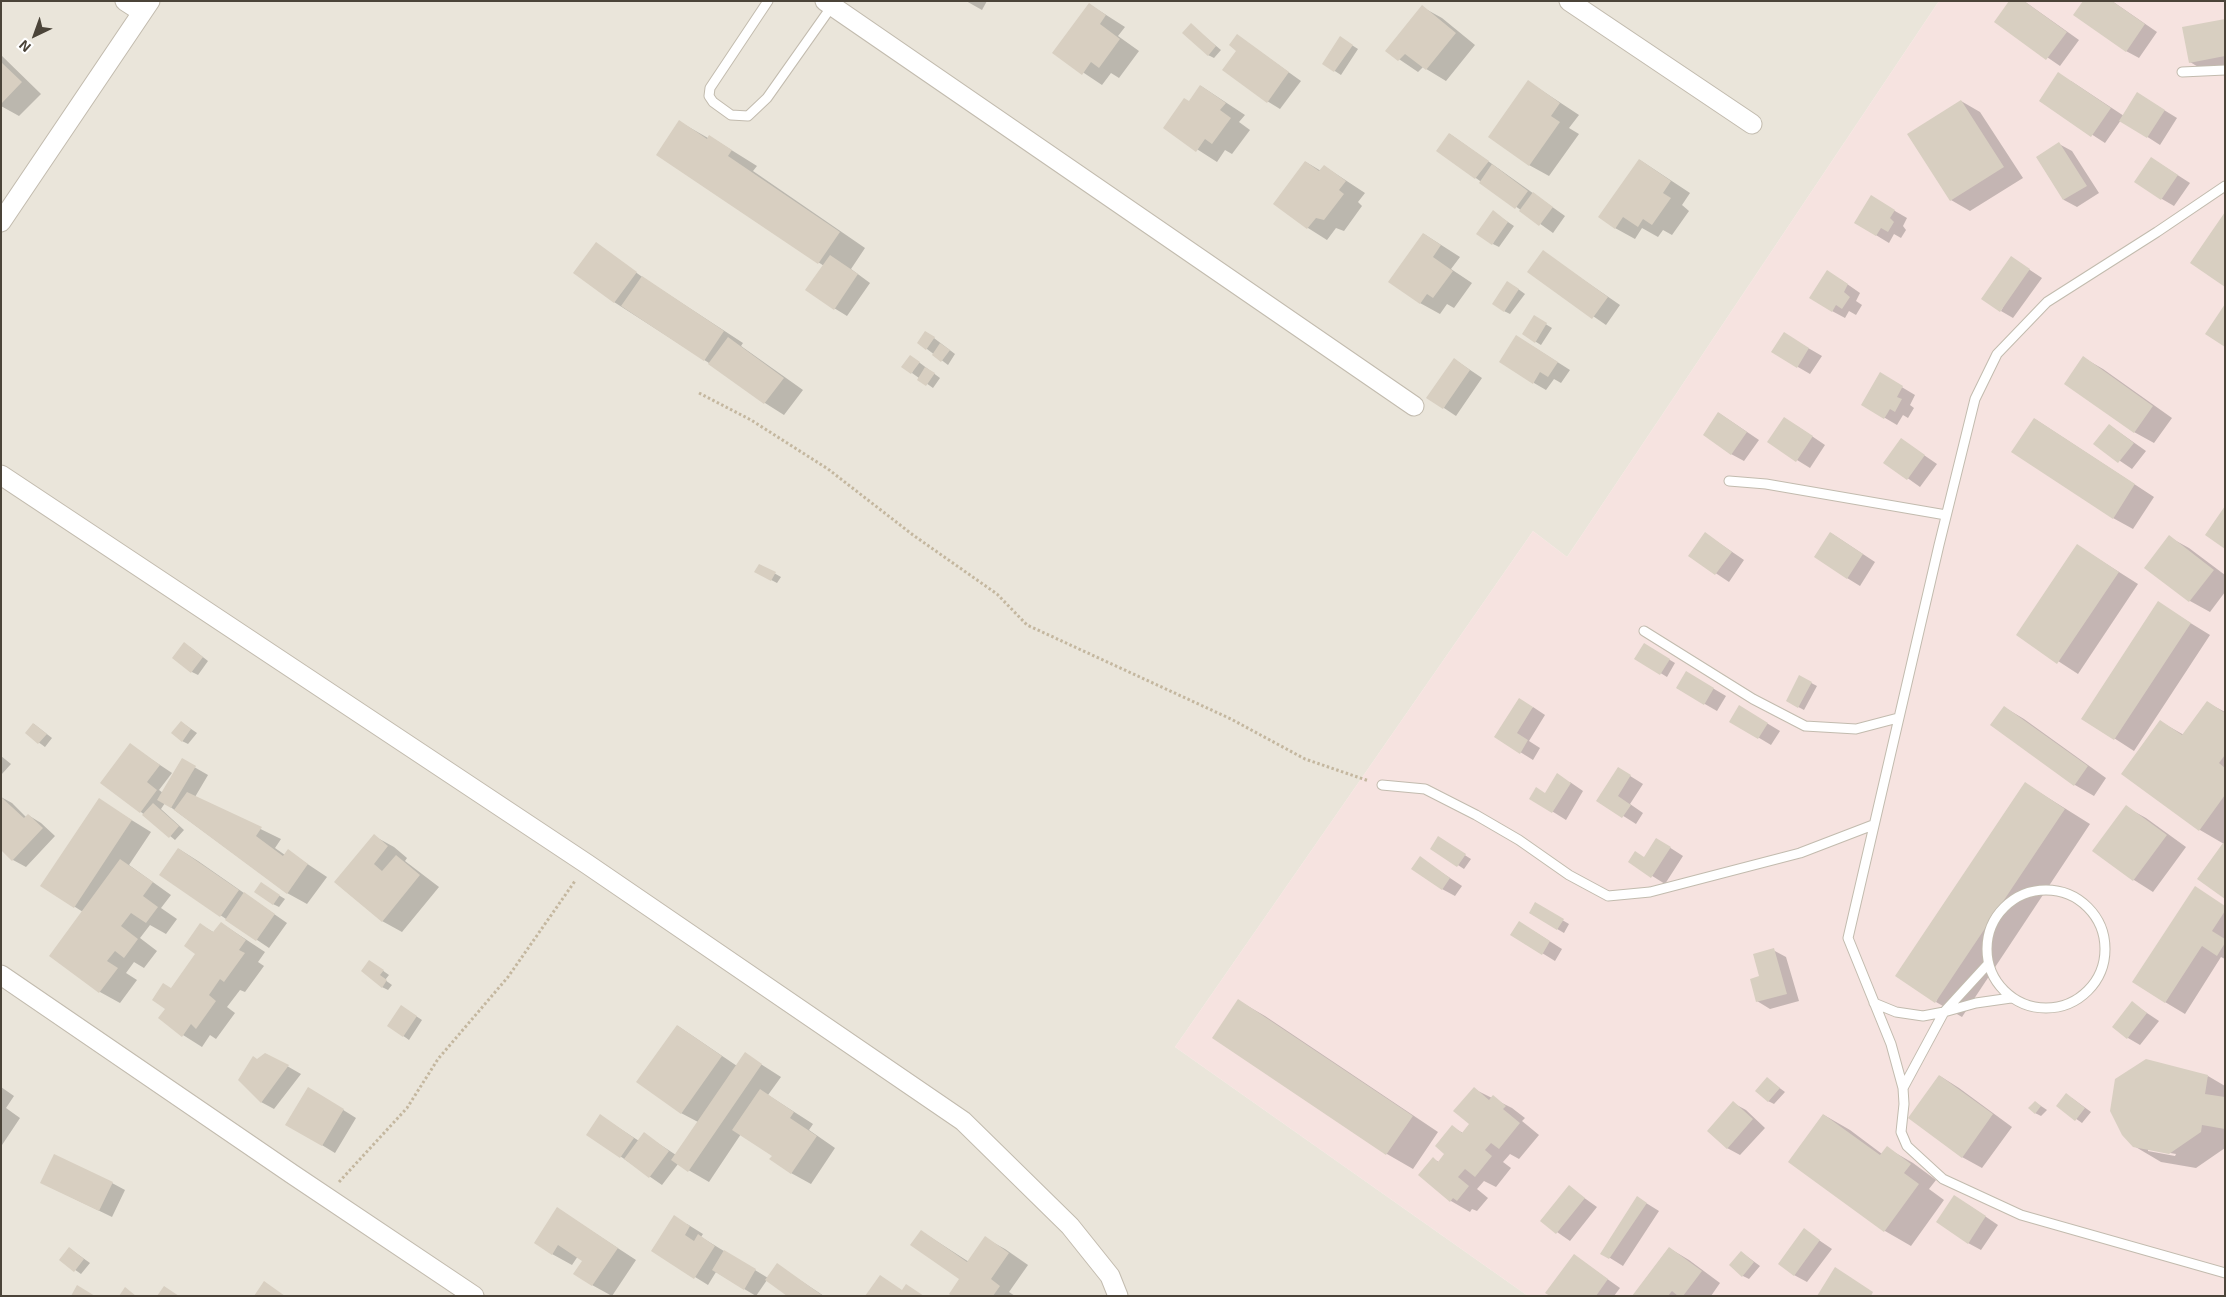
<!DOCTYPE html>
<html>
<head>
<meta charset="utf-8">
<style>
	body { margin:0 }
	#map { position:relative; width:2226px; height:1297px; overflow:hidden; background:#f6f3ec; font-family:"Exo 2",sans-serif }
	canvas { display:block }
	.frame { position:absolute; inset:0; border:2px solid #4b4439; pointer-events:none }
	.north { position:absolute; left:10px; top:10px; width:50px; height:50px; -webkit-text-stroke:4px #fff; paint-order:stroke; rotate:222deg; font-size:14px; font-weight:700; line-height:20px; text-align:center; color:#4b4439 }
	.north::after { content:''; display:block; margin:auto; width:18px; height:22px; background:#4b4439; clip-path:polygon(50% 0,100% 100%,50% 72%,0 100%) }
</style>
</head>
<body>
<div id="map">
<canvas width="2226" height="1297"></canvas>
<div class="frame"></div>
<div class="north">N</div>
</div>
<script>
const g = document.querySelector('canvas').getContext('2d');
g.lineJoin = 'round';
function paint(path, color) {
  g.fillStyle = color;
  g.fill(path, 'evenodd');
}
function poly(rows) {
  const path = new Path2D();
  for (const r of rows) {
    if (r.length === 3) {
      path.moveTo(r[0] + r[2], r[1]);
      path.arc(r[0], r[1], r[2], 0, 2 * Math.PI);
      continue;
    }
    path.moveTo(r[0], r[1]);
    for (let i = 2; i < r.length; i += 2) path.lineTo(r[i], r[i + 1]);
  }
  return path;
}
function trace(path, color, width, dash) {
  g.strokeStyle = color;
  g.lineWidth = width;
  g.lineCap = dash ? 'butt' : 'round';
  g.setLineDash(dash || []);
  g.stroke(path);
}
paint(poly([
	[1,1,1939,1,1567,557,1533,531,1175,1047,1528,1296,1,1296]
]), '#eae5da');
paint(poly([
	[1939,1,2225,1,2225,1296,1528,1296,1175,1047,1533,531,1567,557]
]), '#f6e3e0');
paint(poly([
	[966,1,987,1,982,10],
	[2024,1,2079,40,2060,66,1996,22],
	[2112,1,2157,32,2139,58,2126,51],
	[1089,4,1125,27,1118,36,1139,51,1119,78,1111,73,1102,85,1054,53],
	[1422,7,1442,18,1475,45,1446,81,1423,67,1418,72,1387,51],
	[2225,20,2225,71,2210,74,2190,62],
	[1191,25,1221,50,1214,58,1208,55],
	[1238,36,1301,81,1280,109,1267,101,1238,50],
	[1347,42,1358,49,1341,75,1324,64],
	[1,55,41,94,19,116,1,106],
	[2071,81,2124,116,2151,102,2177,118,2160,145,2121,120,2105,143,2040,101],
	[1529,82,1579,115,1569,128,1579,134,1549,176,1529,165],
	[1201,86,1245,115,1239,122,1250,130,1232,154,1225,150,1217,162,1164,128,1189,102],
	[1961,101,1980,112,2023,178,1970,211,1951,200],
	[680,122,708,138,709,136,757,166,753,171,865,248,851,269,870,283,847,316,834,308,824,266,658,154],
	[1450,134,1565,216,1553,233,1438,151],
	[2059,144,2072,151,2099,193,2077,207,2064,200,2037,157],
	[2151,158,2190,183,2174,206,2162,199],
	[1640,160,1690,193,1682,205,1689,211,1672,235,1663,230,1658,237,1642,228,1635,239,1615,228],
	[1306,162,1321,171,1324,166,1365,193,1358,202,1362,206,1344,231,1336,228,1327,240,1308,228,1275,204],
	[1871,197,1907,218,1903,226,1906,230,1901,238,1894,234,1889,243,1856,223],
	[1499,216,1514,226,1499,247,1493,244],
	[1424,234,1460,257,1451,269,1472,283,1454,308,1447,304,1440,314,1420,303],
	[596,244,648,281,743,343,741,346,803,390,784,415,765,403,709,363,614,302],
	[1543,252,1620,305,1606,325,1529,272],
	[2024,266,2042,278,2013,318,2001,311],
	[1840,279,1860,293,1856,301,1862,305,1856,315,1849,311,1845,318,1832,311],
	[1514,286,1525,294,1510,314,1504,311],
	[1534,317,1552,328,1541,345,1523,334],
	[926,332,955,354,948,365,927,349],
	[1784,334,1822,356,1810,374,1798,367],
	[1529,344,1570,370,1561,383,1554,379,1546,390,1534,383],
	[2084,358,2103,369,2172,418,2154,443,2134,432],
	[1454,359,1482,378,1456,416,1444,408],
	[916,360,940,378,933,388,912,373],
	[1880,374,1915,395,1910,405,1914,408,1908,418,1903,415,1897,425,1863,405],
	[1719,413,1759,440,1744,461,1731,454],
	[2035,419,2154,497,2133,529,2113,518],
	[2109,425,2146,451,2132,469,2095,444],
	[1797,426,1825,445,1810,468,1797,460],
	[1902,440,1937,464,1920,487,1885,462],
	[1831,533,1875,562,1860,586,1847,578],
	[1706,534,1744,560,1729,582,1690,556],
	[2169,537,2189,548,2225,575,2225,592,2210,612,2190,601,2146,568],
	[2078,546,2138,584,2078,674,2018,635],
	[760,565,781,577,777,583,756,572],
	[2158,603,2210,635,2134,751,2083,718],
	[1645,645,1675,663,1667,677,1636,658],
	[190,647,208,661,198,675,192,672],
	[1800,677,1817,686,1804,710,1787,701],
	[1699,680,1726,696,1717,711,1677,688],
	[2208,703,2225,712,2225,898,2224,844,2200,830,2161,722,2184,735],
	[1533,707,1545,715,1529,741,1540,748,1533,760,1496,737],
	[1740,707,1780,731,1771,745,1731,721],
	[2004,707,2024,719,2106,778,2094,796,2075,785],
	[181,722,197,733,188,744,182,741],
	[34,724,52,738,45,747,26,733],
	[130,745,172,773,159,790,163,793,182,760,208,775,195,797,281,839,275,848,285,855,288,851,327,877,307,904,287,893,165,803,161,809,184,830,175,840,141,812],
	[1,756,11,764,1,775],
	[1619,769,1643,784,1630,804,1643,813,1636,824,1598,800],
	[1570,782,1583,791,1566,820,1531,798,1546,794],
	[2026,784,2090,824,1962,1017,1936,1002],
	[1,797,12,803,26,817,28,815,41,823,55,836,26,867,13,860,1,849],
	[99,800,151,832,129,865,171,895,161,908,177,919,166,934,150,925,140,938,157,951,144,968,134,962,126,973,137,980,120,1003,100,992,51,956,83,912,42,886],
	[2126,807,2146,818,2186,847,2153,892,2134,880,2094,851],
	[374,836,394,847,407,858,405,861,439,887,402,932,382,921,335,882],
	[1444,842,1471,859,1464,869,1432,848],
	[1669,847,1683,856,1665,884,1630,862,1644,858],
	[179,849,198,861,287,923,269,948,161,875],
	[1420,858,1462,886,1455,896,1442,889],
	[267,888,285,899,279,907,273,904],
	[1535,904,1569,924,1564,933,1530,913],
	[2225,906,2225,959,2221,957,2185,1014,2165,1002],
	[221,923,265,952,258,962,264,966,245,992,240,990,227,1007,235,1013,216,1039,210,1035,202,1047,183,1035,166,1009,171,989,197,954,201,925,215,933],
	[1532,930,1562,949,1555,961,1542,953],
	[1773,950,1786,957,1799,1001,1770,1009,1757,1001,1761,977],
	[375,965,389,975,385,980,392,985,388,990,382,987],
	[1239,1001,1265,1016,1438,1132,1413,1169,1387,1154,1214,1038],
	[2132,1003,2159,1021,2140,1045,2128,1038],
	[407,1010,422,1020,409,1040,388,1025],
	[678,1026,737,1066,745,1054,781,1077,768,1095,813,1124,809,1130,835,1148,811,1184,791,1173,773,1156,741,1134,709,1182,678,1164,662,1185,588,1134,613,1124,639,1141,644,1134,676,1155,698,1122,681,1113],
	[266,1054,301,1074,274,1109,261,1102,258,1060],
	[1940,1076,1959,1088,2012,1127,1982,1168,1962,1157],
	[2208,1076,2225,1086,2225,1148,2196,1168,2161,1162,2134,1146],
	[2148,1149,2176,1154,2175,1156,2148,1151],
	[1773,1083,1785,1092,1774,1104,1768,1101],
	[1,1087,14,1096,6,1108,20,1118,2,1145],
	[1474,1089,1512,1108,1525,1118,1522,1121,1539,1135,1519,1159,1510,1154,1503,1162,1511,1168,1496,1187,1484,1181,1477,1189,1488,1198,1477,1211,1472,1209,1470,1212,1451,1201,1433,1159,1439,1162,1446,1154,1452,1127,1463,1133,1471,1124],
	[321,1096,356,1118,335,1153,287,1124],
	[2072,1098,2091,1112,2082,1123,2058,1106],
	[2035,1102,2047,1110,2041,1116,2035,1113],
	[1733,1103,1746,1110,1765,1128,1740,1155,1727,1148],
	[1824,1115,1850,1130,1882,1154,1887,1148,1913,1163,1936,1180,1929,1189,1944,1200,1911,1246,1885,1231,1790,1162],
	[42,1183,112,1183,125,1190,112,1217],
	[1569,1187,1597,1207,1570,1241,1541,1221],
	[1638,1198,1659,1211,1623,1266,1602,1253],
	[1967,1204,1998,1225,1981,1250,1968,1243],
	[558,1209,636,1260,612,1296,592,1285,584,1260,578,1256,572,1265,552,1254],
	[687,1224,703,1234,701,1237,768,1278,777,1265,824,1296,789,1296,767,1280,756,1296,716,1272,708,1285,653,1251],
	[1804,1230,1832,1249,1807,1282,1794,1275],
	[921,1231,969,1262,985,1238,1005,1249,1028,1265,1009,1292,1015,1296,954,1296,961,1279],
	[69,1248,90,1263,81,1274,61,1260],
	[1669,1248,1689,1260,1720,1283,1711,1296,1633,1296],
	[1741,1252,1760,1266,1749,1279,1743,1276],
	[1575,1256,1620,1288,1614,1296,1552,1296]
]), '#0003');
paint(poly([
	[2009,1,2024,1,2067,32,2046,60,1994,22],
	[2083,1,2112,1,2145,24,2126,52,2073,15],
	[1089,3,1106,15,1100,24,1120,39,1099,68,1091,62,1082,75,1052,53],
	[1422,5,1456,33,1426,70,1405,54,1398,61,1385,51],
	[2225,19,2225,56,2189,63,2182,27],
	[1191,23,1216,46,1208,56,1182,33],
	[1237,34,1289,72,1267,103,1222,70,1236,51,1229,45],
	[1340,36,1353,45,1334,72,1322,64],
	[1,62,22,82,1,104],
	[2058,72,2111,108,2091,137,2039,101],
	[1528,80,1560,103,1551,116,1560,122,1529,166,1488,137],
	[1200,85,1226,103,1220,110,1231,118,1212,144,1205,139,1196,152,1163,128,1184,98,1189,101],
	[2137,92,2165,110,2147,138,2119,121],
	[1961,100,2004,167,1950,201,1907,134],
	[679,120,707,139,709,135,732,150,728,156,840,232,818,264,656,155],
	[1449,133,1489,161,1475,179,1436,151],
	[2059,142,2087,186,2063,200,2036,157],
	[2151,157,2178,175,2161,200,2134,182],
	[1639,159,1671,181,1663,193,1671,198,1652,225,1643,219,1638,227,1623,217,1615,229,1598,217],
	[1305,161,1319,171,1324,165,1346,181,1339,190,1344,194,1324,220,1316,218,1307,229,1273,204],
	[1492,164,1528,191,1515,209,1479,183],
	[1533,192,1553,207,1539,226,1519,211],
	[1871,195,1895,210,1890,218,1894,222,1888,232,1881,228,1876,236,1854,223],
	[1493,210,1508,222,1492,245,1476,234],
	[2225,212,2225,287,2190,263],
	[1423,233,1441,245,1433,257,1453,271,1433,298,1427,294,1420,304,1388,282],
	[596,242,637,272,614,303,573,273],
	[1543,250,1608,297,1592,319,1527,272],
	[830,255,858,274,834,310,805,290],
	[2011,256,2030,269,2000,312,1981,299],
	[1827,270,1848,284,1844,292,1850,297,1842,309,1836,305,1832,312,1809,298],
	[642,276,724,331,704,361,621,306],
	[1507,281,1519,289,1504,312,1492,304],
	[2225,304,2225,347,2205,334],
	[1534,315,1547,323,1535,343,1522,334],
	[925,331,935,337,926,350,917,343],
	[1784,332,1809,348,1797,368,1771,352],
	[1516,335,1558,362,1548,377,1540,372,1533,384,1499,362],
	[728,337,784,378,764,404,708,364],
	[940,343,950,350,941,362,932,355],
	[910,355,920,362,911,374,901,367],
	[2083,356,2153,406,2134,433,2064,384],
	[1454,358,1470,370,1443,409,1426,398],
	[925,367,935,373,926,386,917,380],
	[1880,372,1903,386,1897,397,1902,399,1895,412,1890,409,1884,419,1861,405],
	[1718,412,1747,432,1731,455,1703,435],
	[1784,417,1813,436,1796,462,1767,442],
	[2034,418,2135,484,2113,519,2011,452],
	[2109,424,2134,443,2118,463,2093,444],
	[1901,438,1925,455,1907,480,1883,463],
	[2225,506,2225,549,2205,535],
	[1705,532,1732,552,1715,575,1688,556],
	[1830,532,1863,554,1847,579,1814,557],
	[2169,535,2214,570,2189,602,2144,568],
	[2077,544,2119,572,2057,664,2016,635],
	[759,564,776,572,771,581,754,572],
	[2158,601,2191,623,2114,740,2081,719],
	[184,642,203,657,191,673,172,658],
	[1644,643,1670,659,1660,675,1634,659],
	[1686,671,1714,688,1704,705,1676,688],
	[1799,675,1812,682,1798,708,1786,701],
	[1519,698,1533,707,1517,733,1528,740,1520,754,1494,737],
	[2207,701,2225,713,2225,755,2219,763,2225,768,2225,795,2199,831,2121,774,2160,720,2182,735],
	[1739,705,1768,723,1758,739,1729,722],
	[2004,706,2088,766,2074,786,1990,725],
	[181,721,191,729,182,742,171,733],
	[33,723,47,734,38,744,25,733],
	[130,743,160,765,147,782,157,790,140,813,100,783],
	[182,758,196,766,171,808,157,800],
	[1618,767,1631,775,1618,796,1631,805,1622,818,1596,801],
	[1557,773,1571,783,1552,813,1529,799,1536,787,1545,793],
	[2025,782,2065,809,1935,1003,1895,976],
	[187,792,262,827,256,836,283,856,288,849,308,864,287,894,174,810],
	[1,797,24,818,28,814,43,828,12,861,1,850],
	[99,798,132,820,74,908,40,886],
	[153,803,179,826,169,838,142,815],
	[2126,805,2167,835,2133,881,2092,851],
	[374,834,388,846,374,864,382,871,396,855,420,875,382,922,334,882],
	[1438,836,1466,854,1457,867,1430,849],
	[1656,838,1671,847,1651,878,1628,862,1635,851,1644,857],
	[2223,843,2225,844,2225,899,2197,879],
	[178,848,239,890,220,917,159,875],
	[1420,856,1450,878,1442,890,1411,869],
	[120,859,153,882,143,896,158,907,146,923,131,913,121,926,138,939,124,958,115,951,107,961,118,968,99,993,49,956],
	[261,882,280,895,273,905,254,892],
	[2195,886,2225,906,2225,911,2212,931,2225,939,2225,943,2217,956,2202,946,2165,1003,2132,982],
	[244,892,275,914,256,941,225,920],
	[1535,902,1564,919,1557,930,1529,913],
	[1519,921,1550,941,1542,955,1510,935],
	[221,922,246,940,239,950,245,953,224,982,220,979,209,995,216,1001,196,1029,191,1024,182,1037,158,1018,165,1009,152,1000,163,983,171,988,195,954,184,946,200,923,213,932],
	[1774,948,1787,994,1756,1002,1750,979,1759,976,1753,954],
	[369,960,384,970,380,975,387,980,382,988,361,971],
	[1238,999,1413,1116,1386,1155,1212,1038],
	[2132,1001,2147,1013,2127,1039,2112,1027],
	[401,1005,417,1016,403,1037,387,1026],
	[677,1025,722,1056,681,1114,636,1082],
	[745,1052,762,1064,688,1172,671,1160],
	[265,1053,289,1065,261,1103,238,1080,253,1056,257,1059],
	[2146,1059,2208,1075,2205,1094,2225,1097,2225,1129,2202,1125,2201,1132,2169,1154,2133,1147,2122,1135,2110,1111,2115,1079],
	[1939,1075,1993,1114,1962,1158,1908,1118],
	[1767,1077,1780,1088,1768,1102,1755,1091],
	[308,1087,344,1109,322,1146,285,1125],
	[1474,1087,1489,1100,1493,1095,1506,1106,1503,1109,1520,1123,1499,1149,1491,1143,1485,1150,1492,1156,1475,1177,1465,1169,1458,1177,1469,1186,1457,1201,1453,1198,1450,1202,1418,1175,1433,1157,1438,1162,1444,1154,1435,1146,1452,1125,1462,1133,1469,1124,1453,1111],
	[760,1089,794,1112,790,1118,817,1136,791,1174,769,1159,772,1156,732,1130],
	[2066,1093,2085,1108,2075,1121,2056,1106],
	[1733,1101,1753,1119,1727,1149,1707,1131],
	[2035,1101,2041,1106,2035,1114,2028,1108],
	[600,1114,634,1138,620,1158,586,1135],
	[1823,1114,1880,1155,1887,1146,1911,1164,1904,1173,1919,1184,1884,1232,1788,1162],
	[644,1132,669,1151,649,1178,624,1159],
	[54,1154,113,1182,99,1211,40,1183],
	[1569,1185,1585,1198,1556,1234,1540,1221],
	[1954,1195,1986,1216,1968,1244,1936,1222],
	[1637,1196,1647,1203,1609,1259,1600,1254],
	[557,1207,618,1248,592,1286,573,1274,582,1261,558,1245,552,1255,534,1243],
	[674,1215,690,1226,685,1235,694,1241,698,1234,715,1246,694,1279,651,1251],
	[1804,1228,1820,1240,1794,1276,1778,1264],
	[921,1230,967,1262,985,1236,1009,1253,991,1279,1000,1286,993,1296,952,1296,949,1294,959,1279,910,1245],
	[69,1247,84,1259,74,1272,59,1260],
	[1669,1247,1702,1271,1683,1296,1678,1296,1672,1291,1668,1296,1632,1296],
	[724,1250,756,1269,744,1290,712,1270],
	[1741,1251,1754,1262,1742,1277,1729,1265],
	[1574,1254,1608,1279,1596,1296,1550,1296,1545,1293],
	[777,1263,823,1296,787,1296,765,1280],
	[1835,1267,1873,1292,1871,1296,1817,1296],
	[880,1275,902,1290,906,1284,924,1296,865,1296],
	[264,1281,285,1296,254,1296],
	[77,1285,95,1296,71,1296],
	[164,1286,179,1296,157,1296],
	[125,1287,136,1296,119,1296]
]), '#d8cfc1');
const lane = poly([
	[768,1,710,88,709,96,713,102,731,115,748,116,767,98,832,6],
	[2182,72,2225,70],
	[2225,186,2157,232,2047,302,1997,354,1975,399,1939,545,1848,938,1891,1044,1903,1088,1904,1104,1901,1132,1907,1146,1943,1179,2021,1215,2225,1273],
	[1729,481,1766,484,1946,515],
	[1644,631,1753,699,1805,726,1856,729,1898,718],
	[1382,785,1425,789,1476,815,1519,840,1569,875,1608,896,1650,892,1800,853,1873,825],
	[2046,949,59],
	[1874,1003,1896,1012,1923,1016,1944,1012,1976,1003,2011,998],
	[1903,1088,1944,1012,1988,964]
]);
const street = poly([
	[125,1,142,12],
	[825,1,1414,406],
	[1569,1,1752,124],
	[1,222,150,1],
	[1,475,587,864,963,1121,1070,1226,1110,1276,1118,1296],
	[1,975,292,1174,474,1296]
]);
trace(lane, '#c2bbae', 11);
trace(street, '#c2bbae', 21);
trace(poly([
	[699,393,751,420,828,469,913,535,997,594,1027,625,1231,719,1305,759,1369,781],
	[339,1182,407,1108,438,1059,508,977,575,881]
]), '#c4b79f', 3, [2.5, 2.5]);
trace(lane, '#fff', 9);
trace(street, '#fff', 19);
</script>
</body>
</html>
